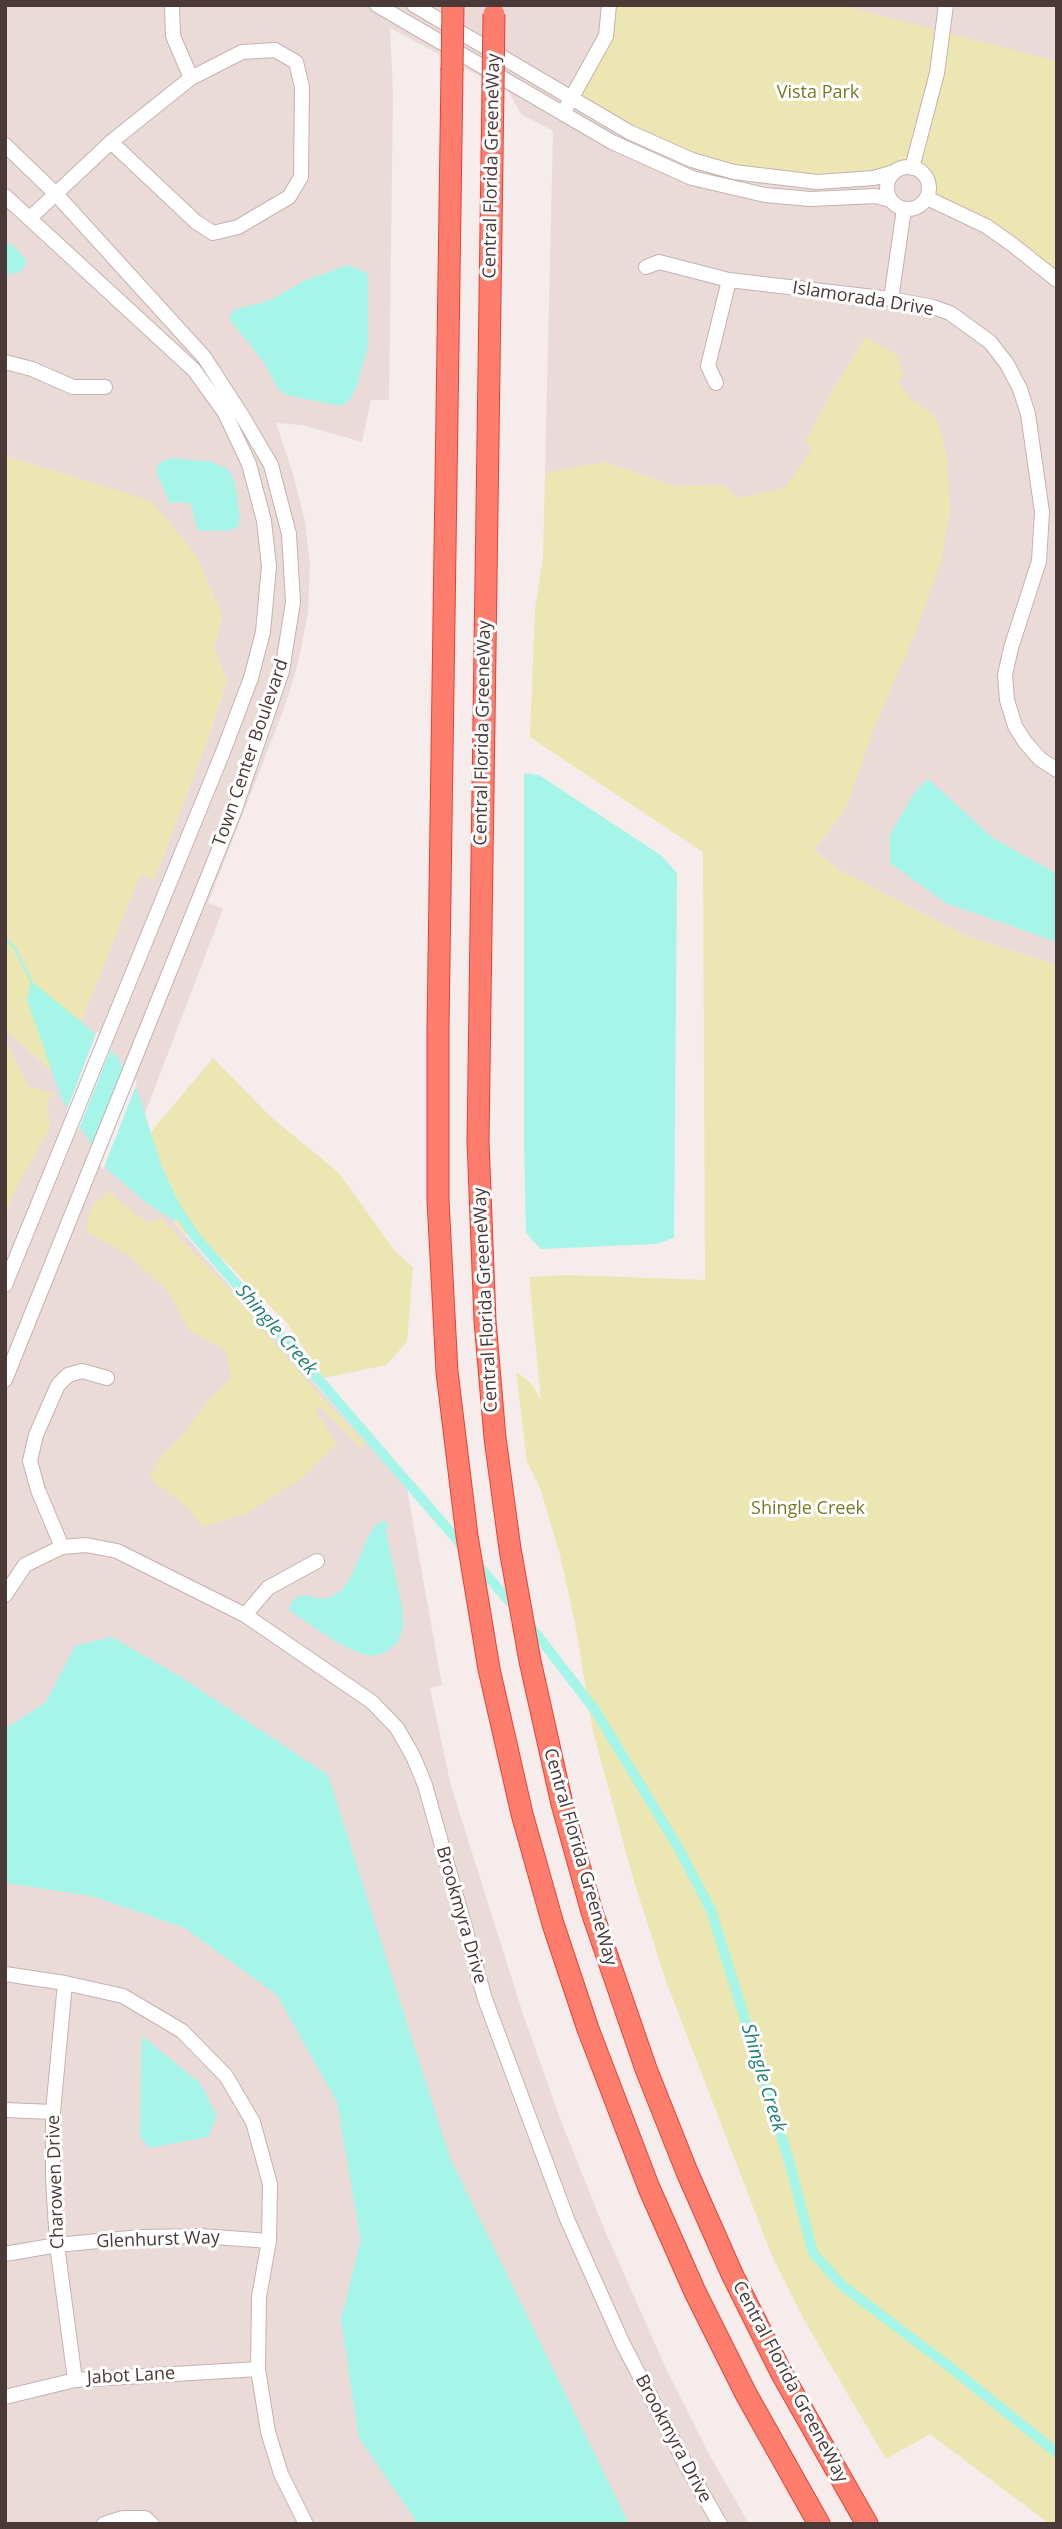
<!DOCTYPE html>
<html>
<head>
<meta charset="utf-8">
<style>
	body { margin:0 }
	#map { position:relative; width:1062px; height:2529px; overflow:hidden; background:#f6eceb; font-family:"Open Sans",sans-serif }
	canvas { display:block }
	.frame { position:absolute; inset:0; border:7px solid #4b3938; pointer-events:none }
</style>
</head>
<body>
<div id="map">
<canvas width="1062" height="2529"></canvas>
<div class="frame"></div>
</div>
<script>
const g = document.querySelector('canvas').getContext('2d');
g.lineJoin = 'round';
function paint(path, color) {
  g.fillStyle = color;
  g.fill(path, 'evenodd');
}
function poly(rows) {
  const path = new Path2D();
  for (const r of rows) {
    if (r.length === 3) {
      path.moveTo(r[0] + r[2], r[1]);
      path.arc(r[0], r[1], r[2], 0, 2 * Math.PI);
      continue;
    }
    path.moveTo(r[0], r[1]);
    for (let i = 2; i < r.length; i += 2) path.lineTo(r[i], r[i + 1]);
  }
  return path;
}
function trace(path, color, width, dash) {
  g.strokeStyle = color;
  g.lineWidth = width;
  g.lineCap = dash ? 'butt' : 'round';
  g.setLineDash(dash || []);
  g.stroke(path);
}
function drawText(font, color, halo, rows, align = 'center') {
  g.font = font + ' "Open Sans",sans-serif';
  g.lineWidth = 6;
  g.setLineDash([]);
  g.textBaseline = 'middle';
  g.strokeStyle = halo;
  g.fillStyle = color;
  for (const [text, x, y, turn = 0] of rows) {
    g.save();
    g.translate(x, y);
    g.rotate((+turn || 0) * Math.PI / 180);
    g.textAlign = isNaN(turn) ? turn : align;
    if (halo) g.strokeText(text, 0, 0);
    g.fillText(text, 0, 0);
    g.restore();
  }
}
paint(poly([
	[5,5,1057,5,1057,965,963,935,838,869,814,850,845,810,860,681,943,549,950,510,926,489,912,422,866,337,835,386,806,441,841,501,797,547,722,485,674,486,605,462,570,473,545,473,553,131,521,114,509,92,390,28,393,93,389,400,371,400,362,442,302,425,276,423,293,474,305,522,310,563,308,613,298,663,285,706,208,903,223,909,125,1166,407,1489,442,1685,430,1688,451,1786,523,2014,561,2121,605,2231,668,2373,709,2454,749,2524,5,2524,5,1029,59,1077,140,874,154,880,206,744,227,682,214,648,222,616,196,555,68,475,5,456]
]), '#eadbd8');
paint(poly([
	[609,5,839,5,1057,61,1057,280,1013,245,927,198,928,184,924,175,912,168,901,168,874,178,734,172,571,99,606,36],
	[866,337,896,354,904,375,898,382,911,399,935,415,947,453,950,510,942,559,916,631,877,721,845,810,814,850,838,869,963,935,1057,965,1057,2524,1050,2524,930,2434,886,2459,807,2325,772,2256,666,1981,634,1881,593,1732,576,1629,561,1559,540,1487,527,1462,516,1372,531,1383,541,1400,529,1277,567,1275,705,1280,703,852,530,737,535,609,543,557,545,473,605,462,674,486,722,485,739,498,785,488,811,450,806,441,835,386],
	[5,456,131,494,153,503,196,555,222,616,214,648,227,682,206,744,154,880,140,875,59,1077,5,1029],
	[5,1039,28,1086,54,1094,47,1101,50,1127,16,1189,5,1217],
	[213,1058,270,1116,339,1173,394,1250,413,1267,407,1342,386,1365,324,1378,286,1322,223,1259,182,1231,174,1221,180,1214,181,1207,162,1167,151,1132],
	[111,1191,119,1201,148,1223,160,1218,230,1290,315,1390,364,1443,362,1448,319,1406,316,1411,337,1444,304,1477,247,1513,204,1527,181,1502,149,1478,161,1456,185,1433,207,1402,231,1378,226,1351,188,1329,169,1292,127,1254,87,1232,88,1216,95,1202]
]), '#ece6b2');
paint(poly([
	[5,241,19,251,26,260,25,267,18,273,5,274],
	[348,265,367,273,368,280,368,346,357,385,350,400,340,406,287,395,279,390,263,361,230,320,230,315,236,309,269,301,306,280],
	[174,458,212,462,226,468,232,475,237,495,240,518,237,527,232,530,201,531,197,529,191,504,185,502,170,503,156,471,158,465,165,460],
	[524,773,539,775,662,856,677,873,674,1238,656,1244,541,1249,526,1233,524,1139],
	[928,779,993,838,1057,874,1057,942,946,903,890,863,890,835,915,792],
	[31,981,90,1029,117,1057,137,1089,162,1167,181,1207,180,1214,174,1221,144,1201,108,1170,61,1097,27,1000],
	[383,1521,388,1524,386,1533,402,1606,403,1628,398,1642,386,1652,376,1656,362,1654,338,1643,290,1611,289,1606,298,1596,305,1595,321,1599,331,1597,342,1590,351,1577,369,1535,378,1523],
	[112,1637,184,1679,328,1775,450,2158,629,2524,418,2524,359,2438,341,2320,361,2240,337,2102,277,1995,185,1928,92,1896,5,1883,5,1729,46,1702,75,1646],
	[142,2036,200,2083,217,2116,208,2137,150,2148,140,2137]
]), '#a5f5e9');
paint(poly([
	[97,1031,112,1046,78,1131,66,1112],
	[125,1063,137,1083,103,1170,91,1150]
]), '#f6eceb');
trace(poly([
	[5,939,15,948,32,983]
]), '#a5f5e9', 2.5);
trace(poly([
	[173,1203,194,1235,465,1549],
	[475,1562,517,1610],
	[528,1623,595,1710,678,1847,711,1910,790,2164,813,2253,843,2286,955,2371,1057,2453]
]), '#a5f5e9', 10);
const minor = poly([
	[172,5,173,36,191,78],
	[377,5,612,142,692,178,765,195,811,199,876,196,890,200],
	[414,5,629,132,692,160,734,172,817,182,874,178,894,172],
	[567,106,606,36,609,5],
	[5,145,55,193,204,357,241,414,271,465,289,534,293,602,282,671,234,812,5,1380],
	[908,188,21],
	[912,168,937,73,946,5],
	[5,196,194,370,225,413,249,464,264,521,269,566,263,632,251,678,223,752,5,1285],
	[927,198,986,226,1013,245,1057,280],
	[31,217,111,142,191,78,242,52,275,50,296,62,302,87,301,177,289,197,238,227,213,233,196,222,111,142],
	[646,267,659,262,729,280,891,299,933,307,950,313,990,342,1007,364,1020,389,1028,414,1042,512,1039,561,1011,648,1005,675,1007,700,1015,726,1025,742,1040,759,1057,770],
	[891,299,904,209],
	[5,362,32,369,73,387,105,387],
	[716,383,708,366,729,280],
	[62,1547,38,1490,30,1461,36,1435,58,1385,68,1375,82,1371,107,1378],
	[5,1595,25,1565,62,1547,86,1545,117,1551,245,1615,372,1702,397,1728,413,1756,425,1785,485,1999,567,2219,623,2344,687,2467,720,2524],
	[245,1615,268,1588,317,1561],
	[5,1974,65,1983,123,1996,182,2031,226,2076,253,2122,270,2184,269,2241,259,2297,258,2369,268,2432,281,2474,306,2524],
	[65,1983,53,2112,53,2178,57,2245,75,2380],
	[5,2110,53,2112],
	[5,2254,57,2245,140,2237,201,2236,269,2241],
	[5,2397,75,2380,258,2369],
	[104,2524,123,2518,145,2518,152,2524]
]);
const highway = poly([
	[452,71,438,1028,438,1200,447,1372,467,1536,489,1669,522,1814,553,1924,588,2029,649,2188,695,2292,746,2394,819,2524],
	[493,88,478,1141,485,1321,495,1438,510,1549,530,1661,562,1804,592,1912,646,2069,687,2172,732,2274,782,2374,867,2524]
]);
trace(minor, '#c5b2af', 16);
trace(highway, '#e64134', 23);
trace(minor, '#fff', 14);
trace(highway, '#ff7d6d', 21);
const highwayBridge = poly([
	[452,71,453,5],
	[493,88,494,14]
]);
trace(highwayBridge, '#e64134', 23, []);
trace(highwayBridge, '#ff7d6d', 21);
drawText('18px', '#777b25', '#fff', [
	["Vista Park",818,93],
	["Shingle Creek",808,1509]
]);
drawText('18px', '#4b3938', '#fff', [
	["Central Florida GreeneWay",492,166,-89],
	["Islamorada Drive",863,299,9],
	["Central Florida GreeneWay",483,733,-89],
	["Town Center Boulevard",251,753,-71],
	["Central Florida GreeneWay",486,1300,-93],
	["Central Florida GreeneWay",580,1857,74],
	["Brookmyra Drive",461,1915,74],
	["Charowen Drive",56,2182,-92],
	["Glenhurst Way",158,2240,-2],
	["Jabot Lane",131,2376,-3],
	["Central Florida GreeneWay",790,2382,62],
	["Brookmyra Drive",673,2439,62]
]);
drawText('italic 19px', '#218274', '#fff', [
	["Shingle Creek",276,1330,49],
	["Shingle Creek",763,2078,73]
]);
</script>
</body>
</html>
